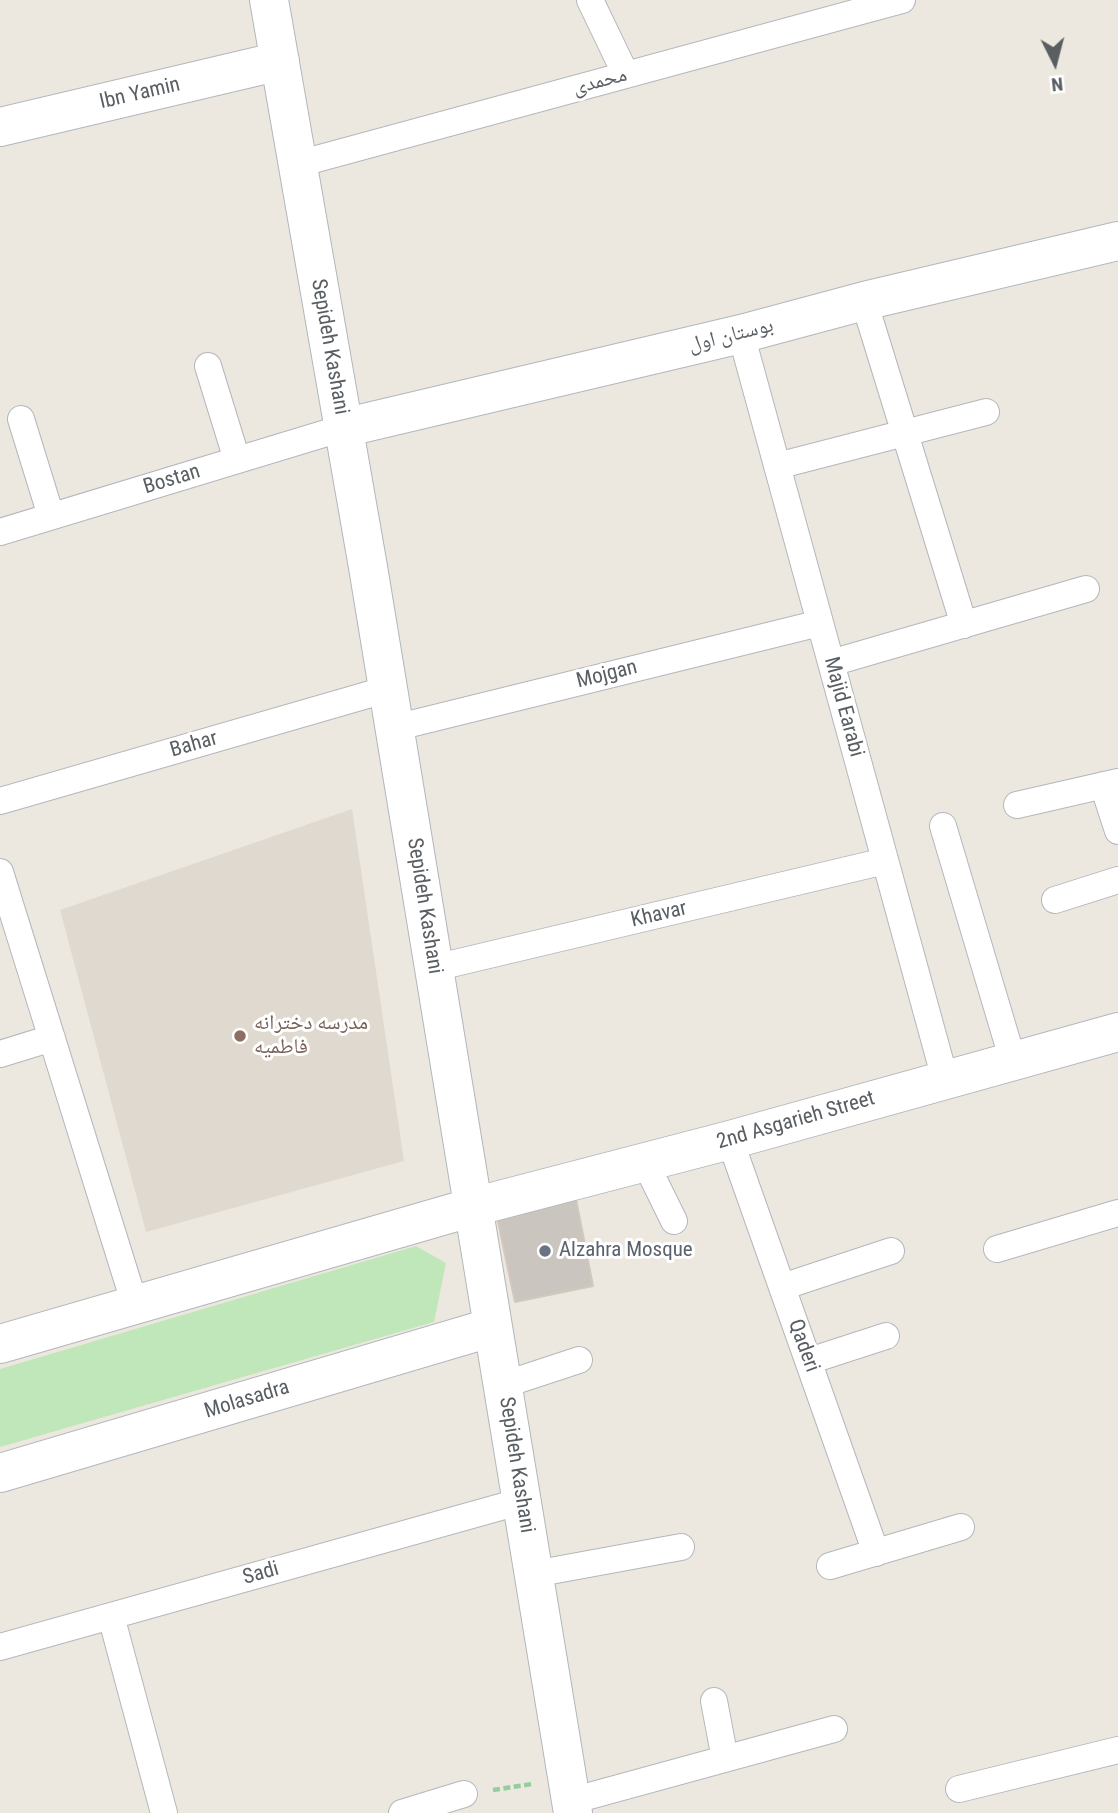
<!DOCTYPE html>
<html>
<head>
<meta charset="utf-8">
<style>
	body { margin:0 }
	#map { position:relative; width:1118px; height:1813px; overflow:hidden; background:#ede8df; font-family:"Roboto Condensed",sans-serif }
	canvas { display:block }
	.north { position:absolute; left:1020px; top:28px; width:70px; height:70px; -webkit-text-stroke:5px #fff; paint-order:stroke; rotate:174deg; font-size:19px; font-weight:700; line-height:28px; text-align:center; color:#585e62 }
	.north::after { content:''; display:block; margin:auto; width:24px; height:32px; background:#585e62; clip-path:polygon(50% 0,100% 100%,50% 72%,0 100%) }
</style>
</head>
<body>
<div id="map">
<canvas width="1118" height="1813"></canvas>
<div class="north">N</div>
</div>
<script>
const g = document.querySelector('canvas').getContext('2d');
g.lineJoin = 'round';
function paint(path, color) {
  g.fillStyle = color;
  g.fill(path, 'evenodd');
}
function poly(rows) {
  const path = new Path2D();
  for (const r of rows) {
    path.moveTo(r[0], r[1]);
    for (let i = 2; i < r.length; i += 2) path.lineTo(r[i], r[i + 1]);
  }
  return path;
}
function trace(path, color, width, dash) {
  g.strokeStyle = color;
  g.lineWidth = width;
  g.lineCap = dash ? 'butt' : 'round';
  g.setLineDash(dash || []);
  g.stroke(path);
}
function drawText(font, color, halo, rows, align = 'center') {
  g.font = font + ' "Roboto Condensed","Noto Naskh Arabic",sans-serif';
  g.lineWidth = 6;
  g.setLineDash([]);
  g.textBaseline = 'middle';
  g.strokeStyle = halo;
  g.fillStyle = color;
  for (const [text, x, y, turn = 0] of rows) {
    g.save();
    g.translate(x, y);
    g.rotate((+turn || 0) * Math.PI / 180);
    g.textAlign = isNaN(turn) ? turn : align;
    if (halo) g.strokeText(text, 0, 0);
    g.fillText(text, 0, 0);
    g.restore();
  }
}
paint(poly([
	[352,809,404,1161,146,1232,60,910]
]), '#dfd9d0');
paint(poly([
	[416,1246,446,1263,434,1322,0,1447,0,1369]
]), '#c0e7b9');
const building = poly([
	[576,1199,593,1286,515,1302,497,1217,576,1199]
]);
paint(building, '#cac5be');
trace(building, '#d2c8bd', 2);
const street = poly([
	[590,0,626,75],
	[298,164,902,0],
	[864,301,964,625],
	[741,334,945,1079],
	[208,366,237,460],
	[21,419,51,516],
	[777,466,986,412],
	[0,532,343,428],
	[831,663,1086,589],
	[394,728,820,623],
	[1103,785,1118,831],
	[0,801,388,689],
	[1017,805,1118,782],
	[943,826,1013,1061],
	[0,872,135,1305],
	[1055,900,1118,880],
	[434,968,885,861],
	[0,1054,52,1038],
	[730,1140,876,1553],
	[645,1162,674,1221],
	[997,1249,1118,1213],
	[782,1287,891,1251],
	[809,1361,886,1336],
	[503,1385,579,1360],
	[830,1566,961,1527],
	[534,1574,681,1547],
	[111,1616,164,1813],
	[0,1647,522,1501],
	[714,1701,725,1759],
	[959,1789,1118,1750],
	[571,1801,834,1729],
	[402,1813,464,1794]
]);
const secondary = poly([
	[269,0,368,567,573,1813],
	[0,127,280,61],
	[343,428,741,334,864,301,1118,241],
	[0,1344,473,1207,730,1140,1118,1032],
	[0,1473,493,1327]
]);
trace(street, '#b3b7bb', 28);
trace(secondary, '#b1b7bc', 40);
trace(poly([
	[493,1790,532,1784]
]), '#95cd9c', 4.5, [7, 3.5]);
trace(street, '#fff', 26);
trace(secondary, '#fff', 38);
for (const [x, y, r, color] of [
	[240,1036,7,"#8d6e63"],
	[545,1251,7,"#6b7280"]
]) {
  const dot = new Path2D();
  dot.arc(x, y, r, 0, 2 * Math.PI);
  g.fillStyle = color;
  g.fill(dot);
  trace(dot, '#fff', 2.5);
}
drawText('21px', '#585e62', '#fff', [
	["محمدی",600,82,-15],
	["Ibn Yamin",140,94,-13],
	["بوستان اول",731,336,-14],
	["Sepideh Kashani",329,347,80],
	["Bostan",172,480,-17],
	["Mojgan",607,675,-14],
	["Majid Earabi",843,707,75],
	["Bahar",194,745,-16],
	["Sepideh Kashani",424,906,81],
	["Khavar",659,915,-13],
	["2nd Asgarieh Street",796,1121,-16],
	["Qaderi",803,1346,70],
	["Molasadra",247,1400,-17],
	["Sepideh Kashani",516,1465,81],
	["Sadi",261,1574,-16]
]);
drawText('21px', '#785e54', '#fff', [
	["مدرسه دخترانه",254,1024],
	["فاطمیه",254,1048]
], 'left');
drawText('21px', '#5b616d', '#fff', [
	["Alzahra Mosque",559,1251]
], 'left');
</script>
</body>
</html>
